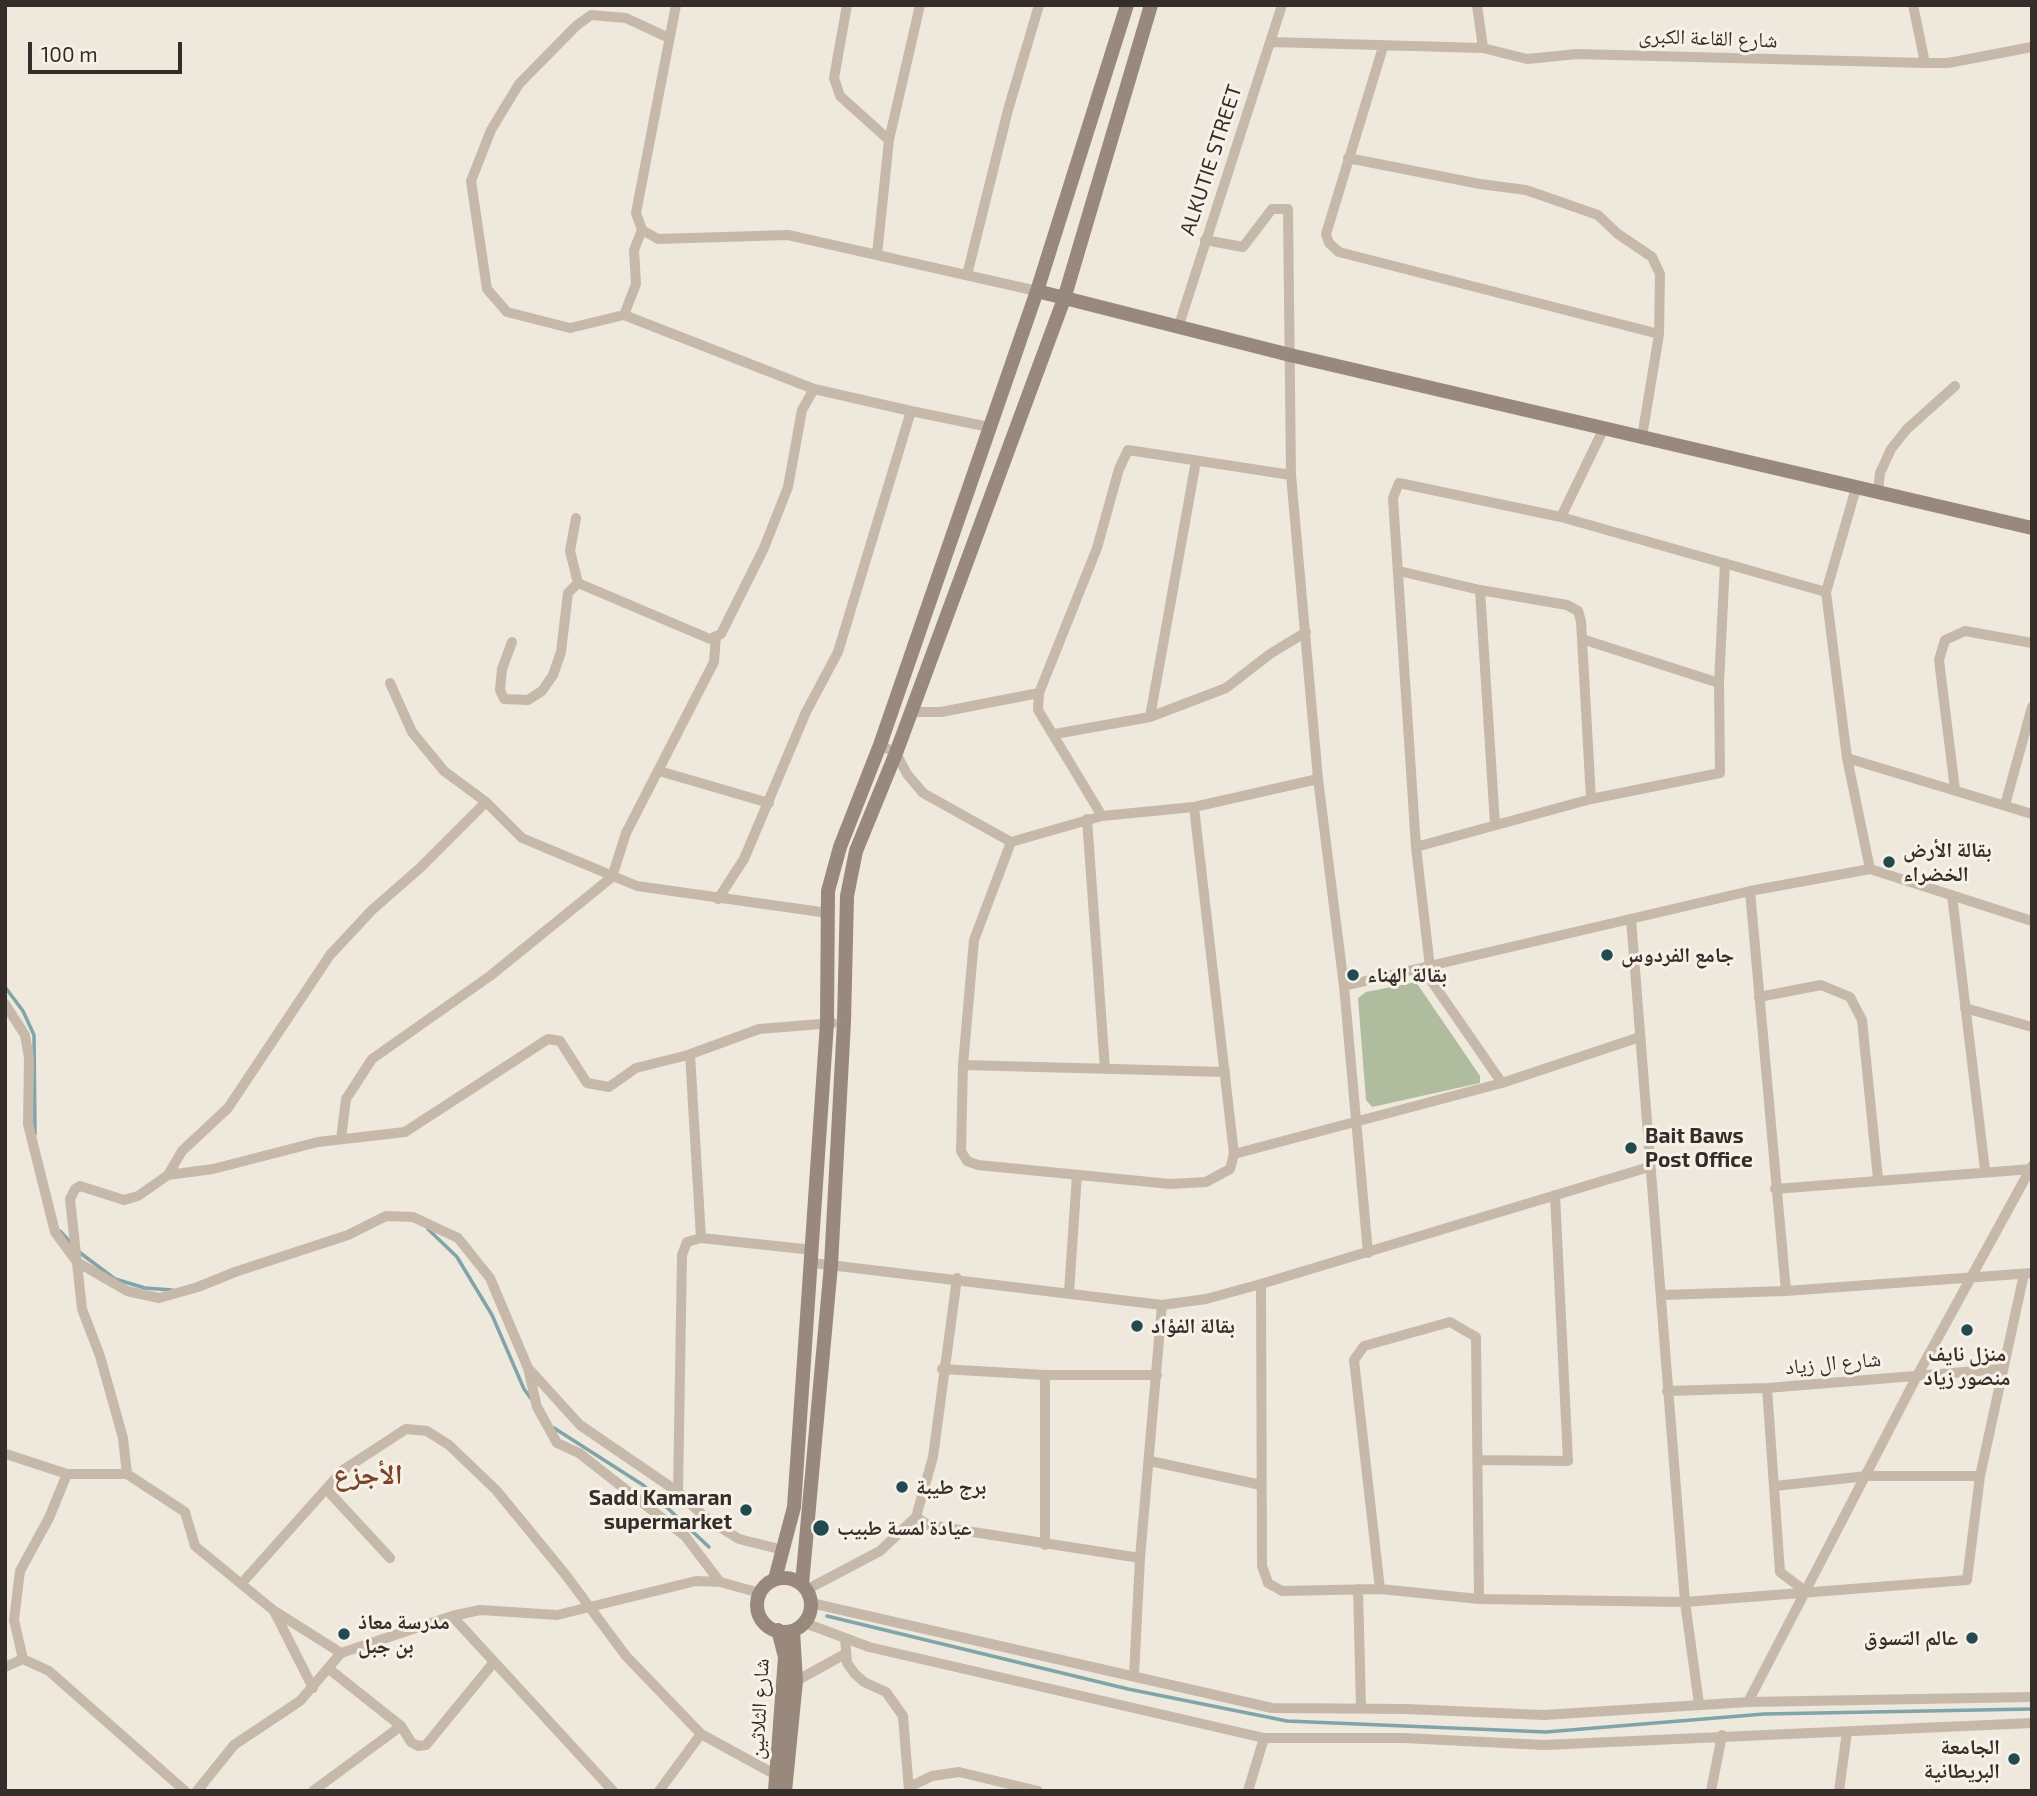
<!DOCTYPE html>
<html>
<head>
<meta charset="utf-8">
<style>
	body { margin:0 }
	#map { position:relative; width:2037px; height:1796px; overflow:hidden; background:#efe8dd; font-family:"Exo 2",sans-serif }
	canvas { display:block }
	.frame { position:absolute; inset:0; border:7px solid #342d29; pointer-events:none }
	.scale { position:absolute; left:28px; top:42px; width:154px; height:32px; box-sizing:border-box; border:4px solid #342d29; border-top:0; padding-left:9px; font-size:21px; line-height:24px; white-space:nowrap; color:#342d29; -webkit-text-stroke:5px #f7f1e8; paint-order:stroke }
</style>
</head>
<body>
<div id="map">
<canvas width="2037" height="1796"></canvas>
<div class="frame"></div>
<div class="scale">100 m</div>
</div>
<script>
const g = document.querySelector('canvas').getContext('2d');
g.lineJoin = 'round';
function paint(path, color) {
  g.fillStyle = color;
  g.fill(path, 'evenodd');
}
function poly(rows) {
  const path = new Path2D();
  for (const r of rows) {
    if (r.length === 3) {
      path.moveTo(r[0] + r[2], r[1]);
      path.arc(r[0], r[1], r[2], 0, 2 * Math.PI);
      continue;
    }
    path.moveTo(r[0], r[1]);
    for (let i = 2; i < r.length; i += 2) path.lineTo(r[i], r[i + 1]);
  }
  return path;
}
function trace(path, color, width, dash) {
  g.strokeStyle = color;
  g.lineWidth = width;
  g.lineCap = dash ? 'butt' : 'round';
  g.setLineDash(dash || []);
  g.stroke(path);
}
function drawText(font, color, halo, rows, align = 'center') {
  g.font = font + ' "Exo 2","Noto Naskh Arabic",sans-serif';
  g.lineWidth = 6;
  g.setLineDash([]);
  g.textBaseline = 'middle';
  g.strokeStyle = halo;
  g.fillStyle = color;
  for (const [text, x, y, turn = 0] of rows) {
    g.save();
    g.translate(x, y);
    g.rotate((+turn || 0) * Math.PI / 180);
    g.textAlign = isNaN(turn) ? turn : align;
    if (halo) g.strokeText(text, 0, 0);
    g.fillText(text, 0, 0);
    g.restore();
  }
}
paint(poly([
	[1416,982,1480,1076,1480,1083,1372,1107,1366,1100,1358,998,1366,992]
]), '#b0bc9e');
trace(poly([
	[5,987,23,1011,34,1035,35,1134],
	[428,1229,457,1257,492,1315,524,1389,532,1400],
	[60,1231,71,1243],
	[79,1252,115,1279,145,1288,172,1290],
	[554,1428,643,1485,709,1547],
	[827,1616,1128,1689,1287,1721,1546,1732,1764,1714,2032,1709]
]), '#7fa4a9', 3.5);
trace(poly([
	[676,5,636,213,642,230,658,239,788,235,1037,291],
	[847,5,834,78,840,96,889,140],
	[1477,5,1483,48],
	[1913,5,1925,63],
	[669,38,626,18,591,15,576,26,519,84,491,130,471,181,487,289,507,312,570,328,624,315,814,389],
	[1270,42,1483,48,1527,59,1577,54,1925,63,1948,63,2032,47],
	[1383,47,1326,234,1329,243,1339,252,1659,334],
	[1348,158,1480,184,1526,190,1598,215,1618,234,1652,257,1660,274,1659,334,1642,437],
	[1205,240,1243,247,1272,209,1288,209,1291,475,1318,779,1344,986,1368,1253],
	[877,255,889,140,920,5],
	[967,275,1008,110,1039,5],
	[624,315,636,284,634,250,642,230],
	[1178,328,1282,5],
	[1856,488,1826,592,1847,758,1870,869],
	[1878,492,1880,473,1891,449,1907,429,1955,386],
	[1561,517,1604,428],
	[576,518,570,551,578,583,710,639,721,634,764,548,788,487,802,410,814,389,911,411],
	[1399,571,1480,590,1567,605,1578,611,1581,621,1591,799],
	[1480,590,1495,824],
	[1582,639,1719,683],
	[512,642,502,669,500,690,504,699,528,700,542,691,553,675,561,652,568,593,578,583],
	[390,683,412,732,444,771,486,802,522,838,637,886,828,913],
	[911,712,941,712,1039,693],
	[1150,717,1196,461],
	[1055,734,1150,717,1226,688,1270,654,1306,632],
	[880,745,896,753,907,774,923,793,1011,842,974,940,963,1065,961,1151,967,1161,978,1165,1170,1184,1206,1182,1230,1169,1234,1154,1194,807],
	[1847,758,2032,814],
	[659,771,769,803],
	[1955,790,1939,660,1945,640,1965,631,2032,643],
	[2005,805,2032,707],
	[1102,816,1038,710,1039,693,1097,548,1119,469,1128,450,1291,475],
	[1087,819,1105,1069],
	[1011,842,1102,816,1194,807,1318,779],
	[1416,847,1591,799,1720,773,1719,683,1725,563],
	[1750,891,1786,1291],
	[1952,895,1985,1170],
	[718,899,744,859,806,712,838,652,911,411,989,427],
	[1631,919,1685,1602,1699,1704],
	[1430,967,1416,847,1393,498,1399,483,1561,517,1826,592],
	[1423,969,1502,1083],
	[1344,986,1750,891,1870,869,2032,921],
	[1759,997,1821,985,1850,997,1862,1020,1878,1179],
	[5,1004,25,1035,29,1058,28,1124,55,1232,77,1262,127,1291,159,1298,198,1287,235,1272,348,1235,386,1216,413,1217,458,1238,490,1278,528,1368,537,1407,557,1443,579,1453,685,1536,720,1582],
	[1965,1008,2032,1027],
	[690,1054,701,1238],
	[963,1065,1225,1072],
	[341,1139,346,1099,372,1059,490,976,612,877,626,833,714,662,716,636],
	[1234,1154,1502,1083,1640,1037],
	[168,1175,182,1151,228,1108,330,955,372,910,420,868,486,802],
	[1775,1189,2032,1169],
	[813,1263,1162,1305,1206,1299,1261,1284,1649,1167],
	[1261,1284,1262,1566,1268,1583,1282,1591,1380,1589,1479,1599,1685,1602,1967,1580,1980,1476,2024,1274],
	[1069,1292,1077,1175],
	[1662,1295,1786,1291,2032,1273],
	[529,1369,580,1425,678,1492,707,1519,739,1539,783,1550],
	[942,1369,1045,1375,1157,1375],
	[1767,1388,1780,1572,1805,1591],
	[1667,1391,1767,1388,2001,1369],
	[6,1454,67,1474],
	[1479,1460,1568,1461,1555,1195],
	[1150,1461,1261,1485],
	[1775,1486,1867,1476,1980,1476],
	[328,1491,390,1558],
	[678,1492,682,1255,687,1242,701,1238,813,1250],
	[916,1517,928,1525,1140,1558],
	[1045,1545,1045,1375],
	[241,1584,343,1470,406,1429,427,1431,449,1445,496,1490,565,1574,626,1656,701,1734],
	[1358,1589,1361,1708],
	[1380,1589,1354,1360,1364,1346,1450,1322,1476,1337,1479,1599],
	[806,1590,880,1551,916,1517,933,1457,957,1278],
	[811,1603,1272,1708,1407,1709,1544,1715,1748,1702,2032,1697],
	[274,1611,313,1688],
	[452,1616,613,1791],
	[805,1623,869,1647,1264,1738,1404,1738,1544,1745,2032,1723],
	[845,1638,847,1663,855,1674,864,1682,886,1692,903,1716,909,1791],
	[341,1653,273,1610,195,1546,185,1512,127,1474,123,1438,100,1356,82,1309,70,1199,75,1189,80,1186,124,1200,138,1196,168,1175,213,1169,318,1142,405,1132,548,1039,560,1041,587,1083,609,1087,636,1068,688,1055,759,1029,833,1023],
	[23,1659,14,1620,20,1571,49,1518,67,1474,127,1474],
	[5,1667,23,1659,49,1671,185,1791],
	[329,1669,401,1726,411,1742,418,1746,426,1745,494,1662],
	[1134,1675,1140,1558,1162,1305],
	[796,1681,845,1654],
	[1748,1702,1917,1376,2032,1166],
	[909,1787,932,1776,959,1772,1038,1791],
	[197,1791,234,1745,300,1701,341,1653,452,1616,480,1610,557,1615,696,1581,720,1582,760,1593],
	[313,1791,401,1726],
	[659,1791,701,1734,776,1775],
	[1248,1791,1264,1738],
	[1711,1791,1722,1735],
	[1839,1791,1847,1732]
]), '#c6b9aa', 10);
trace(poly([
	[1037,291,1290,355,2032,528],
	[784,1605,27],
	[775,1579,794,1507,827,1023,828,891,840,847,880,745,1037,291,1127,5],
	[802,1584,831,1265,844,1022,847,896,856,851,896,753,1064,299,1151,5],
	[775,1791,785,1657,778,1630],
	[785,1791,796,1681,793,1631]
]), '#99887c', 14);
for (const [x, y, r, color] of [
	[1889,862,7,"#234a51"],
	[1607,955,7,"#234a51"],
	[1353,975,7,"#234a51"],
	[1631,1148,7,"#234a51"],
	[1137,1326,7,"#234a51"],
	[1967,1330,7,"#234a51"],
	[902,1487,7,"#234a51"],
	[746,1510,7,"#234a51"],
	[821,1528,9,"#234a51"],
	[344,1634,7,"#234a51"],
	[1972,1638,7,"#234a51"],
	[2014,1759,7,"#234a51"]
]) {
  const dot = new Path2D();
  dot.arc(x, y, r, 0, 2 * Math.PI);
  g.fillStyle = color;
  g.fill(dot);
  trace(dot, '#f7f1e8', 2.5);
}
drawText('21px', '#342d29', '#f7f1e8', [
	["شارع القاعة الكبرى",1708,38,2],
	["ALKUTIE STREET",1211,160,-72],
	["شارع ال زياد",1833,1363,-5],
	["شارع الثلاثين",759,1709,-87]
]);
drawText('bold 21px', '#342d29', '#f7f1e8', [
	["بقالة الأرض",1903,850],
	["الخضراء",1903,874],
	["جامع الفردوس",1621,955],
	["بقالة الهناء",1367,975],
	["Bait Baws",1645,1136],
	["Post Office",1645,1160],
	["بقالة الفؤاد",1151,1326],
	["منزل نايف",1967,1354,"center"],
	["منصور زياد",1967,1378,"center"],
	["برج طيبة",916,1487],
	["Sadd Kamaran",732,1498,"right"],
	["supermarket",732,1522,"right"],
	["عيادة لمسة طبيب",837,1528],
	["مدرسة معاذ",358,1622],
	["بن جبل",358,1646],
	["عالم التسوق",1958,1638,"right"],
	["الجامعة",2000,1747,"right"],
	["البريطانية",2000,1771,"right"]
], 'left');
drawText('bold 28px', '#7a442b', '#f7f1e8', [
	["الأجزع",368,1475]
]);
</script>
</body>
</html>
